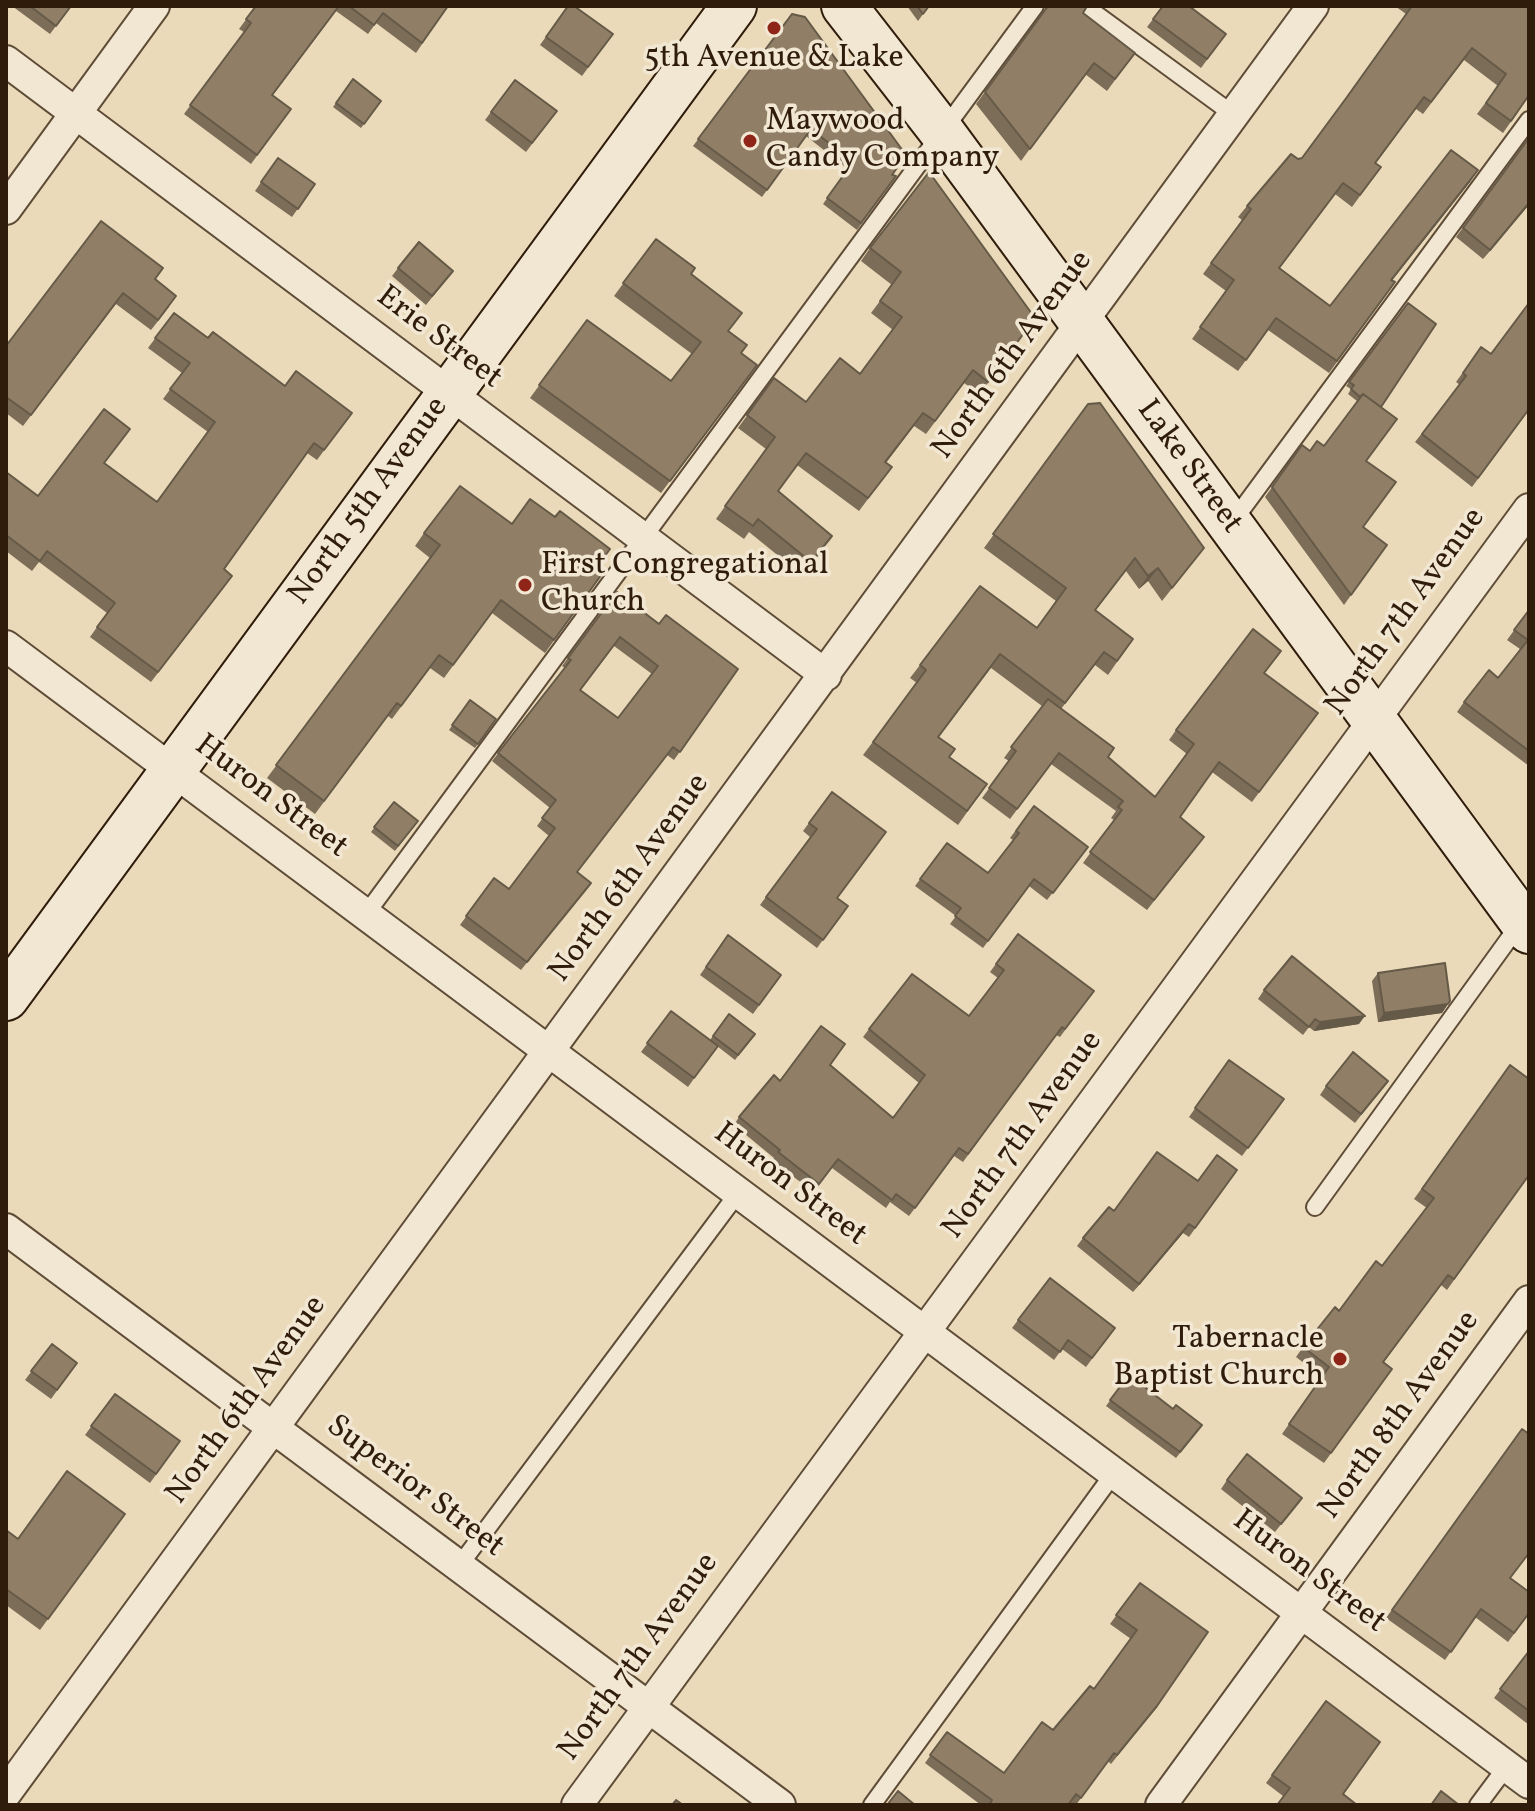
<!DOCTYPE html>
<html>
<head>
<meta charset="utf-8">
<style>
	body { margin:0 }
	#map { position:relative; width:1535px; height:1811px; overflow:hidden; background:#eadaba; font-family:Vollkorn,serif }
	canvas { display:block }
	.frame { position:absolute; inset:0; border:8px solid #2f1c0b; pointer-events:none }
</style>
</head>
<body>
<div id="map">
<canvas width="1535" height="1811"></canvas>
<div class="frame"></div>
</div>
<script>
const g = document.querySelector('canvas').getContext('2d');
g.lineJoin = 'round';
function poly(rows) {
  const path = new Path2D();
  for (const r of rows) {
    path.moveTo(r[0], r[1]);
    for (let i = 2; i < r.length; i += 2) path.lineTo(r[i], r[i + 1]);
  }
  return path;
}
function trace(path, color, width, dash) {
  g.strokeStyle = color;
  g.lineWidth = width;
  g.lineCap = dash ? 'butt' : 'round';
  g.setLineDash(dash || []);
  g.stroke(path);
}
function paint(path, color) {
  g.fillStyle = color;
  g.fill(path, 'evenodd');
}
function drawText(font, color, halo, rows, align = 'center') {
  g.font = font + ' Vollkorn,serif';
  g.lineWidth = 7;
  g.setLineDash([]);
  g.textBaseline = 'middle';
  g.strokeStyle = halo;
  g.fillStyle = color;
  for (const [text, x, y, turn = 0] of rows) {
    g.save();
    g.translate(x, y);
    g.rotate((+turn || 0) * Math.PI / 180);
    g.textAlign = isNaN(turn) ? turn : align;
    if (halo) g.strokeText(text, 0, 0);
    g.fillText(text, 0, 0);
    g.restore();
  }
}
const lane = poly([
	[1085,6,1234,115],
	[1231,524,1529,120],
	[366,914,1035,6],
	[1315,1207,1521,922],
	[459,1566,738,1193],
	[872,1805,1114,1473],
	[1478,1805,1507,1766]
]);
const street = poly([
	[6,61,826,675],
	[6,209,154,6],
	[6,646,1529,1783],
	[6,1229,780,1805],
	[6,1793,1313,6],
	[577,1805,1529,509],
	[1161,1805,1529,1301]
]);
const secondary = poly([
	[844,6,942,132,1529,931],
	[6,998,734,6]
]);
trace(lane, '#5e4c37', 20);
trace(street, '#5e4c37', 34);
trace(secondary, '#2f1c0b', 48);
trace(lane, '#f1e7d2', 16);
trace(street, '#f1e7d2', 30);
trace(secondary, '#f1e7d2', 44);
paint(poly([
	[12,6,71,6,50,34],
	[256,6,448,6,416,53,376,23,368,34,336,11,273,95,291,109,251,164,184,114,244,32,239,29],
	[568,6,613,34,582,76,540,45],
	[907,6,929,6,918,21],
	[1046,6,1083,6,1083,13,1135,53,1107,91,1085,74,1021,161,976,104,1044,12],
	[1163,6,1226,34,1201,68,1147,27],
	[1395,6,1529,6,1529,96,1503,133,1477,114,1498,86,1464,60,1423,114,1416,109,1376,163,1381,167,1352,207,1335,194,1279,269,1330,306,1478,170,1470,182,1392,280,1395,282,1329,373,1268,330,1238,371,1192,339,1226,291,1203,274,1242,220,1238,217,1247,206,1302,158,1347,97,1406,14],
	[792,14,892,175,896,176,857,230,823,204,848,169,806,136,762,197,693,146],
	[353,79,381,101,361,128,333,107],
	[515,80,557,111,526,152,485,120],
	[1529,138,1529,205,1483,259,1456,237],
	[278,158,315,184,292,217,255,191],
	[656,239,691,274,729,331,741,353,757,365,661,493,530,398,587,320,671,381,692,354,614,296],
	[870,248,1035,318,980,394,964,383,926,434,914,426,886,463,892,467,859,511,797,465,778,492,824,549,802,575,749,532,744,539,716,519,766,449,738,428,774,378,806,402,860,374,893,330,871,313,892,285,861,261],
	[398,268,447,279,426,305,392,276],
	[155,280,169,307,151,330,116,304,23,426,6,413,6,346],
	[1408,303,1367,461,1363,527,1387,545,1344,605,1265,497,1302,445,1310,451,1324,446,1357,401,1348,394,1351,389,1346,386],
	[174,313,208,338,285,386,352,413,317,460,307,453,224,569,225,586,151,682,90,637,107,613,39,562,32,571,6,551,6,472,38,496,104,464,157,502,208,432,163,399,182,373,148,348],
	[1481,347,1491,354,1529,410,1472,487,1415,442,1460,385,1456,382],
	[1088,404,1194,561,1162,601,1148,581,1139,589,1126,571,1095,611,1133,639,1108,675,1095,665,1061,709,1108,757,1155,797,1187,754,1169,740,1176,730,1264,674,1318,713,1252,802,1212,772,1180,817,1197,847,1147,910,1083,863,1114,820,1111,818,1116,811,1051,764,1010,819,982,798,1009,761,1004,758,1042,706,991,668,939,737,949,757,987,784,958,825,863,755,917,683,910,678,920,665,1037,628,1056,601,984,548],
	[512,524,596,569,602,574,545,653,492,613,444,678,430,668,392,719,388,716,315,814,267,778,430,558,415,546,424,533],
	[617,592,659,624,738,669,674,760,667,755,577,872,585,891,521,970,460,925,494,878,509,889,549,836,537,826,550,808,492,761,565,668,562,666],
	[614,646,652,674,618,718,581,690],
	[1529,610,1529,766,1457,712,1464,702,1498,678,1520,649,1507,640],
	[470,700,496,719,475,748,449,730],
	[832,792,837,898,848,906,817,948,760,905,810,837,803,831],
	[394,802,418,821,395,851,371,832],
	[1034,806,1083,854,1047,900,1029,886,983,948,950,924,956,916,915,886,947,843,988,873,1013,840,1010,838],
	[1018,934,1094,991,1060,1037,1056,1035,963,1162,954,1156,909,1216,890,1202,886,1208,832,1168,814,1192,772,1161,774,1158,734,1125,739,1117,780,1081,830,1065,893,1118,919,1083,863,1037,869,1029,969,1016,998,978,990,972],
	[728,935,781,975,753,1014,700,975],
	[1378,973,1450,1001,1442,1013,1378,1022,1372,981],
	[1264,990,1359,1024,1314,1031,1309,1027,1303,1035,1258,999],
	[671,1011,710,1040,729,1014,755,1034,735,1060,717,1046,688,1087,641,1052],
	[1229,1060,1284,1099,1242,1156,1189,1117],
	[1510,1065,1529,1175,1447,1290,1441,1285,1384,1362,1392,1369,1324,1463,1282,1434,1322,1377,1296,1357,1303,1347,1382,1266,1427,1208,1414,1199],
	[1388,1081,1355,1123,1320,1095,1326,1086],
	[1237,1170,1189,1237,1183,1233,1133,1292,1077,1246,1083,1238,1114,1211,1198,1181],
	[1050,1278,1115,1328,1086,1367,1062,1349,1054,1360,1012,1328],
	[52,1344,77,1363,51,1399,25,1380],
	[1129,1375,1173,1409,1202,1425,1176,1458,1106,1406],
	[115,1394,180,1441,150,1483,85,1435],
	[1522,1429,1510,1578,1529,1614,1508,1642,1475,1617,1445,1660,1386,1618],
	[1227,1480,1302,1498,1275,1532,1221,1489],
	[125,1514,40,1630,6,1605,6,1530,18,1539],
	[1140,1583,1151,1714,1111,1764,1108,1761,1076,1805,1073,1805,1070,1802,1068,1805,981,1805,925,1763,947,1732,1004,1773,1053,1730,1094,1689,1131,1639,1110,1624],
	[1529,1651,1529,1725,1494,1698],
	[1326,1701,1343,1794,1283,1796,1266,1783]
]), '#7c6d58');
paint(poly([
	[1478,170,1470,182,1383,292,1391,280],
	[1529,203,1529,204,1483,259,1490,250],
	[1158,568,1148,581,1139,589,1148,576],
	[1448,1004,1442,1013,1378,1022,1384,1013],
	[1365,1016,1359,1024,1314,1031,1320,1022],
	[1189,1224,1183,1233,1133,1292,1139,1284]
]), '#655947');
const building = poly([
	[30,6,71,6,56,26,30,6],
	[256,6,339,6,272,95,291,109,257,155,190,105,251,23,246,19,256,6],
	[349,6,448,6,422,43,383,13,374,25,349,6],
	[568,6,574,6,613,34,588,67,546,37,568,6],
	[917,6,929,6,923,14,917,6],
	[1048,6,1083,6,1086,8,1083,13,1135,53,1115,79,1094,63,1030,149,985,92,1048,6],
	[1163,6,1189,6,1226,34,1207,59,1153,19,1163,6],
	[1412,6,1529,6,1529,95,1511,121,1486,103,1506,74,1472,48,1431,102,1424,97,1375,163,1381,167,1360,195,1343,183,1279,268,1330,306,1451,150,1478,170,1391,280,1395,282,1337,361,1276,318,1246,360,1200,327,1234,280,1211,263,1251,209,1247,206,1291,154,1298,159,1302,158,1347,97,1412,6],
	[792,14,805,17,906,155,892,175,896,176,861,223,827,198,853,162,811,129,767,190,698,139,792,14],
	[353,79,381,101,364,124,336,103,353,79],
	[515,80,557,111,532,143,491,112,515,80],
	[1529,138,1529,203,1490,250,1463,228,1529,138],
	[278,158,315,184,298,209,261,182,278,158],
	[929,172,1035,318,988,382,973,370,935,421,923,413,885,462,892,467,868,498,806,453,778,491,832,536,811,562,758,519,753,526,725,506,775,437,747,415,774,378,806,402,840,358,860,374,902,317,880,301,901,272,870,248,929,172],
	[101,221,163,268,155,279,176,296,158,320,123,293,31,415,6,397,6,346,101,221],
	[656,239,695,268,691,274,742,313,728,331,747,345,741,353,757,365,670,481,539,385,587,320,671,381,701,342,623,283,656,239],
	[419,242,453,271,432,296,398,268,419,242],
	[1408,303,1436,324,1381,407,1363,394,1360,397,1351,389,1354,385,1349,382,1408,303],
	[1529,303,1529,409,1478,478,1422,434,1466,376,1463,373,1481,347,1491,354,1529,303],
	[174,313,208,338,213,332,285,386,296,371,352,413,324,450,314,443,224,569,232,576,158,672,97,627,115,603,47,551,40,561,6,535,6,472,38,496,104,409,130,429,104,463,157,502,215,422,170,389,190,363,155,338,174,313],
	[1363,394,1397,419,1366,461,1396,482,1363,527,1387,545,1351,595,1272,487,1302,445,1310,451,1317,441,1324,446,1363,394],
	[1100,403,1204,548,1172,588,1158,568,1148,576,1135,558,1095,610,1133,639,1117,661,1104,652,1065,703,1000,654,938,737,955,749,949,757,987,784,967,811,873,742,926,670,920,665,980,586,1037,628,1066,588,993,534,1088,404,1100,403],
	[460,486,512,524,530,499,555,517,560,511,610,549,595,569,602,574,554,640,501,600,453,665,439,655,401,706,397,703,324,801,276,765,440,545,424,533,460,486],
	[617,592,659,624,666,615,738,669,680,752,673,747,577,872,591,883,527,962,466,916,494,878,509,889,555,828,542,818,556,800,498,753,571,660,568,658,617,592],
	[620,637,658,666,618,718,580,690,620,637],
	[1529,610,1529,751,1464,702,1489,670,1498,678,1528,640,1514,630,1529,610],
	[1253,629,1281,651,1264,673,1318,713,1259,792,1219,762,1180,817,1204,837,1154,900,1090,852,1122,810,1118,807,1123,801,1059,753,1017,809,989,788,1016,751,1011,747,1048,699,1114,748,1108,757,1155,797,1194,744,1176,730,1253,629],
	[470,700,496,719,478,744,452,725,470,700],
	[832,792,886,832,837,898,848,906,823,940,766,897,817,829,809,823,832,792],
	[394,802,418,821,398,846,374,827,394,802],
	[1034,806,1088,847,1053,893,1034,879,988,941,955,916,961,908,920,879,947,843,988,873,1019,833,1016,831,1034,806],
	[1018,934,1094,991,1065,1029,1062,1027,968,1154,959,1148,915,1208,896,1194,892,1200,838,1159,819,1184,778,1152,780,1150,739,1117,774,1075,780,1081,821,1026,845,1044,830,1065,893,1118,925,1075,869,1029,912,974,969,1016,1004,970,996,964,1018,934],
	[728,935,781,975,759,1005,706,967,728,935],
	[1292,956,1365,1016,1320,1022,1315,1019,1309,1027,1264,990,1292,956],
	[1445,963,1450,1001,1448,1004,1384,1013,1378,973,1445,963],
	[671,1011,718,1046,694,1078,647,1043,671,1011],
	[729,1014,755,1034,738,1055,713,1036,729,1014],
	[1353,1052,1388,1081,1361,1114,1326,1086,1353,1052],
	[1229,1060,1284,1099,1248,1148,1195,1108,1229,1060],
	[1510,1065,1529,1079,1529,1175,1454,1279,1448,1275,1383,1362,1392,1369,1331,1453,1289,1424,1329,1367,1303,1347,1335,1307,1339,1311,1376,1261,1382,1266,1434,1198,1422,1189,1510,1065],
	[1157,1152,1198,1181,1217,1155,1237,1170,1195,1228,1189,1224,1139,1284,1083,1238,1109,1207,1114,1211,1157,1152],
	[1050,1278,1115,1328,1092,1358,1068,1340,1060,1352,1018,1320,1050,1278],
	[52,1344,77,1363,57,1390,31,1371,52,1344],
	[1129,1375,1173,1409,1176,1405,1202,1425,1180,1452,1110,1400,1129,1375],
	[115,1394,180,1441,156,1474,91,1426,115,1394],
	[1522,1429,1529,1434,1529,1553,1510,1578,1529,1592,1529,1613,1514,1633,1481,1609,1451,1652,1392,1610,1522,1429],
	[1247,1454,1302,1498,1281,1524,1227,1480,1247,1454],
	[67,1471,125,1514,48,1619,6,1589,6,1530,18,1539,67,1471],
	[1140,1583,1208,1632,1157,1706,1117,1755,1114,1753,1081,1798,1076,1794,1068,1805,989,1805,992,1800,930,1755,947,1732,1004,1773,1042,1722,1053,1730,1090,1686,1094,1689,1137,1630,1116,1615,1140,1583],
	[1529,1651,1529,1711,1500,1689,1529,1651],
	[1326,1701,1380,1742,1343,1794,1357,1805,1277,1805,1290,1788,1272,1775,1326,1701],
	[898,1791,915,1805,887,1805,898,1791],
	[1441,1791,1459,1805,1431,1805,1441,1791],
	[676,1800,683,1805,672,1805,676,1800]
]);
paint(building, '#907f66');
trace(building, '#655947', 2);
for (const [x, y, r, color] of [
	[774,28,8,"#8f2418"],
	[750,141,8,"#8f2418"],
	[525,585,8,"#8f2418"],
	[1340,1359,8,"#8f2418"]
]) {
  const dot = new Path2D();
  dot.arc(x, y, r, 0, 2 * Math.PI);
  g.fillStyle = color;
  g.fill(dot);
  trace(dot, '#f1e7d2', 3);
}
drawText('32px', '#2f1c0b', '#f1e7d2', [
	["5th Avenue & Lake",774,60,"center"],
	["Maywood",766,123],
	["Candy Company",766,160],
	["First Congregational",541,567],
	["Church",541,604],
	["Tabernacle",1324,1341,"right"],
	["Baptist Church",1324,1378,"right"]
], 'left');
drawText('32px', '#2f1c0b', '#f1e7d2', [
	["Erie Street",438,339,37],
	["North 6th Avenue",1014,356,-54],
	["Lake Street",1188,468,54],
	["North 5th Avenue",370,502,-54],
	["North 7th Avenue",1407,613,-54],
	["Huron Street",270,798,37],
	["North 6th Avenue",631,879,-54],
	["North 7th Avenue",1024,1136,-54],
	["Huron Street",789,1186,37],
	["North 6th Avenue",248,1401,-54],
	["North 8th Avenue",1401,1416,-54],
	["Superior Street",414,1488,37],
	["Huron Street",1308,1573,37],
	["North 7th Avenue",640,1658,-54]
]);
</script>
</body>
</html>
